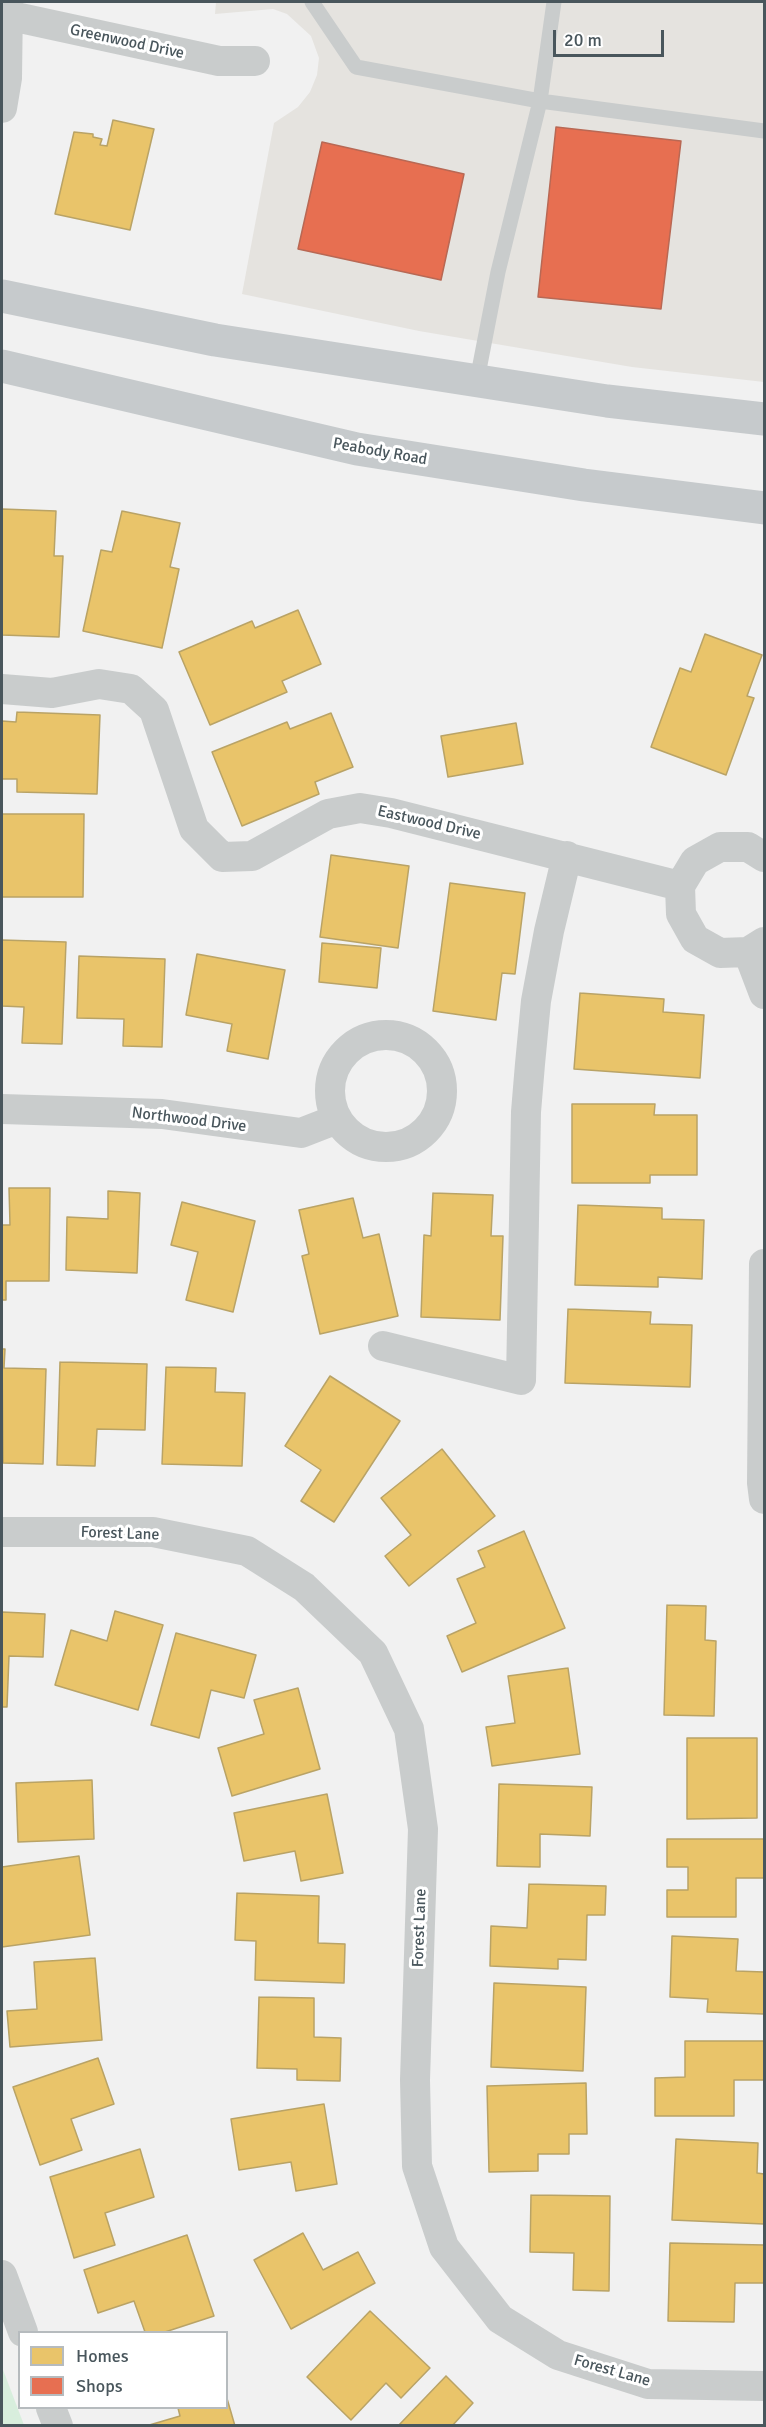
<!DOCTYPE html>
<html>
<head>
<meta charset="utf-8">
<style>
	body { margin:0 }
	#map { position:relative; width:766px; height:2427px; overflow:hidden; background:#f1f1f1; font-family:Signika,sans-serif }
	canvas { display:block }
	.frame { position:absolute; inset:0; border:3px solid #49565c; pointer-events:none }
	.legend { position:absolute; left:18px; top:2331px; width:210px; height:78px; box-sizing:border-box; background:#fff; border:2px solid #b6bbbe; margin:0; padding:8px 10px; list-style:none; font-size:18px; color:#49565c }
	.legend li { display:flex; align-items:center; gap:12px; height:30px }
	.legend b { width:30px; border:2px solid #b6bbbe }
	.scale { position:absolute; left:553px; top:30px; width:111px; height:27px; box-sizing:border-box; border:3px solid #49565c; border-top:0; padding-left:8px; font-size:18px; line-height:21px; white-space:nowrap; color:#49565c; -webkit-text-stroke:4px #fff; paint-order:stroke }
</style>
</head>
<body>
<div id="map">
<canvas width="766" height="2427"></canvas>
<div class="frame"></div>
<ul class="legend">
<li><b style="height:16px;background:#e9c46a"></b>Homes</li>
<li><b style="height:16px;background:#e76f51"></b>Shops</li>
</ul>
<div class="scale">20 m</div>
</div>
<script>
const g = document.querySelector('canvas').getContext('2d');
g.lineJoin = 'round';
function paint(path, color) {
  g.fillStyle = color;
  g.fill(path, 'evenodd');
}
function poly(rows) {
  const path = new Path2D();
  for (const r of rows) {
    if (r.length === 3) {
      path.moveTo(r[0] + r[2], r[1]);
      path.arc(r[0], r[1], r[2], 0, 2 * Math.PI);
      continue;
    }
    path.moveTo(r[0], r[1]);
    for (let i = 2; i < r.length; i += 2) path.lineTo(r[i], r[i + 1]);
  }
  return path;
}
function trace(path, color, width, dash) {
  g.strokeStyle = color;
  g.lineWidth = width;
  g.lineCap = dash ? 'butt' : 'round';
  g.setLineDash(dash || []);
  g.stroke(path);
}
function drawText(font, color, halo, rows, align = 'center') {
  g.font = font + ' Signika,sans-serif';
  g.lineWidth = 6;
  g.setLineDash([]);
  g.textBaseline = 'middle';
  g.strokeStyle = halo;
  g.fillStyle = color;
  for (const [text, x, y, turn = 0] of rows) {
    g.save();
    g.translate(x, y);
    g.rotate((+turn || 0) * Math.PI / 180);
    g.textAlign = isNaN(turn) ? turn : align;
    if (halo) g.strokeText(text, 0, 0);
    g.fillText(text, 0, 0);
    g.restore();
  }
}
paint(poly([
	[216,2,764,2,764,382,632,367,419,331,242,294,274,123,298,107,310,92,317,75,319,58,311,36,287,14,273,9,215,14]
]), '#e5e3df');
paint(poly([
	[2,2367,24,2425,2,2425]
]), '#d8eedd');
const homes = poly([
	[113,120,154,129,130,230,55,214,74,132,93,134,93,137,102,139,100,145,107,146,113,120],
	[2,509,56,511,54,556,63,556,59,637,2,635,2,509],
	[122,511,180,523,170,567,179,569,162,648,83,631,101,550,112,552,122,511],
	[298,610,321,664,282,681,287,692,210,725,179,652,252,621,255,628,298,610],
	[705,634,762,655,747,696,754,698,726,775,651,747,680,668,691,672,705,634],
	[17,712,100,715,97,794,17,792,17,779,2,779,2,721,16,722,17,712],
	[331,713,353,767,315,782,319,794,242,826,212,752,287,722,290,729,331,713],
	[516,723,523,764,448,777,441,736,516,723],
	[2,814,84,814,83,897,2,897,2,814],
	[331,855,409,866,398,948,320,937,331,855],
	[450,883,525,893,515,974,502,973,496,1020,433,1011,450,883],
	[2,940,66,942,62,1044,22,1043,24,1007,2,1006,2,940],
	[322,943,381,948,377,988,319,982,322,943],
	[197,954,285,970,268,1059,227,1051,232,1024,186,1015,197,954],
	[79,956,165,959,162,1047,123,1046,124,1019,77,1018,79,956],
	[580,993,664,999,663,1012,704,1015,700,1078,574,1069,580,993],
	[572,1104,655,1104,654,1115,697,1115,697,1175,650,1175,650,1183,572,1183,572,1104],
	[9,1188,50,1188,49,1281,6,1281,6,1300,2,1300,2,1225,10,1225,9,1188],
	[108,1191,140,1193,137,1273,66,1270,67,1217,108,1219,108,1191],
	[433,1193,493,1195,491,1236,503,1236,500,1320,421,1317,424,1235,431,1236,433,1193],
	[353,1198,363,1238,379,1234,398,1316,320,1334,302,1256,309,1254,299,1210,353,1198],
	[182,1202,255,1221,233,1312,186,1300,198,1252,171,1245,182,1202],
	[578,1205,662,1208,662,1219,704,1220,702,1279,658,1277,658,1287,575,1285,578,1205],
	[568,1309,651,1312,650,1324,692,1325,690,1387,565,1383,568,1309],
	[2,1349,5,1349,4,1368,46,1369,43,1464,3,1463,2,1349],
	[60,1362,147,1364,145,1430,97,1429,95,1466,57,1465,60,1362],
	[166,1367,216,1368,215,1392,245,1393,242,1466,162,1464,166,1367],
	[330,1376,400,1421,334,1522,301,1501,321,1470,285,1446,330,1376],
	[442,1449,495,1516,409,1586,385,1556,411,1535,381,1498,442,1449],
	[524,1531,565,1628,462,1672,447,1636,476,1623,457,1579,485,1567,478,1551,524,1531],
	[667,1605,706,1606,705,1640,716,1641,714,1716,664,1715,667,1605],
	[115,1611,163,1625,138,1710,55,1685,71,1630,107,1641,115,1611],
	[2,1612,45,1614,43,1657,9,1656,7,1707,2,1707,2,1612],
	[176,1633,256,1655,244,1698,211,1690,199,1738,151,1725,176,1633],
	[568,1668,580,1754,492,1766,486,1727,515,1723,508,1676,568,1668],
	[298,1688,320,1769,232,1796,218,1748,264,1734,254,1700,298,1688],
	[687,1738,757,1738,757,1818,687,1819,687,1738],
	[92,1780,94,1839,18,1842,16,1783,92,1780],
	[499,1784,592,1787,590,1836,540,1834,540,1867,497,1866,499,1784],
	[327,1794,343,1873,301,1881,295,1851,244,1861,234,1813,327,1794],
	[667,1839,764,1839,764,1878,736,1878,736,1917,667,1917,667,1890,688,1890,688,1867,667,1867,667,1839],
	[79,1856,90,1935,2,1947,2,1867,79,1856],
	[529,1884,606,1886,605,1915,587,1915,586,1960,558,1959,558,1969,490,1966,491,1926,527,1928,529,1884],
	[237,1893,319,1896,318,1943,345,1944,344,1983,255,1980,256,1941,235,1940,237,1893],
	[672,1936,738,1939,736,1971,764,1972,764,2014,707,2012,708,1999,670,1997,672,1936],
	[95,1958,102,2040,10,2047,7,2011,37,2009,34,1962,95,1958],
	[494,1983,586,1987,583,2071,491,2067,494,1983],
	[259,1997,314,1998,314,2037,341,2038,340,2081,297,2080,297,2069,257,2068,259,1997],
	[685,2041,764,2041,764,2080,734,2080,734,2116,655,2116,655,2078,685,2077,685,2041],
	[98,2058,114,2104,71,2119,82,2150,40,2165,13,2087,98,2058],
	[586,2083,587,2134,569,2134,569,2154,538,2154,538,2171,489,2172,487,2086,586,2083],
	[324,2104,337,2184,296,2191,291,2162,239,2170,231,2119,324,2104],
	[676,2139,758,2143,757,2173,764,2174,764,2224,672,2220,676,2139],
	[140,2149,154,2197,105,2213,115,2245,74,2258,50,2177,140,2149],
	[531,2195,610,2196,609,2291,573,2290,574,2253,530,2252,531,2195],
	[303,2233,323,2270,358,2252,375,2283,291,2329,254,2260,303,2233],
	[187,2235,214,2316,165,2332,145,2332,134,2301,98,2313,84,2270,187,2235],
	[670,2243,764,2245,764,2283,735,2283,734,2322,668,2321,670,2243],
	[370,2311,430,2368,401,2398,386,2383,351,2420,307,2377,370,2311],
	[446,2376,473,2403,452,2426,398,2426,446,2376],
	[226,2395,235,2426,146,2426,180,2416,178,2408,226,2408,226,2395]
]);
paint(homes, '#e9c46a');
trace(homes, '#b9a366', 1.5);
const shops = poly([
	[556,127,681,141,661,309,538,297,556,127],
	[322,142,464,174,441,280,298,249,322,142]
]);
paint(shops, '#e76f51');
trace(shops, '#b86854', 1.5);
trace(poly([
	[312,2,356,67,540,101,764,131],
	[477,380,498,272,540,101,554,2]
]), '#c9cccc', 15);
trace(poly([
	[2,14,219,61,255,61],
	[2,108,7,78,8,2],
	[2,689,52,693,99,684,131,689,154,710,194,829,222,857,252,856,328,814,360,808,391,813,680,886],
	[764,857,748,847,720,847,695,861,680,886,681,914,695,939,720,953,748,952,764,942],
	[748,952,764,994],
	[386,1091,56],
	[2,1109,162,1114,301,1133,337,1119],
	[764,1264,762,1483,764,1499],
	[383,1346,521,1380,526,1112,530,1064,536,1001,549,931,567,856],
	[2,1532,153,1532,247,1551,304,1587,373,1653,409,1729,423,1829,415,2080,417,2166,444,2247,500,2319,558,2355,648,2384,764,2386],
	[2,2275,23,2332],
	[51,2408,58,2426]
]), '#c9cccc', 30);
trace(poly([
	[2,296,215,340,607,401,764,419],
	[2,366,357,449,584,485,764,508]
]), '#c6cacc', 33);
drawText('16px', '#49565c', '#fff', [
	["Greenwood Drive",127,42,12],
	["Peabody Road",380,452,10],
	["Eastwood Drive",429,823,13],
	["Northwood Drive",189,1120,7],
	["Forest Lane",120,1534,2],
	["Forest Lane",420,1928,-88],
	["Forest Lane",612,2371,16]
]);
</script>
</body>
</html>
